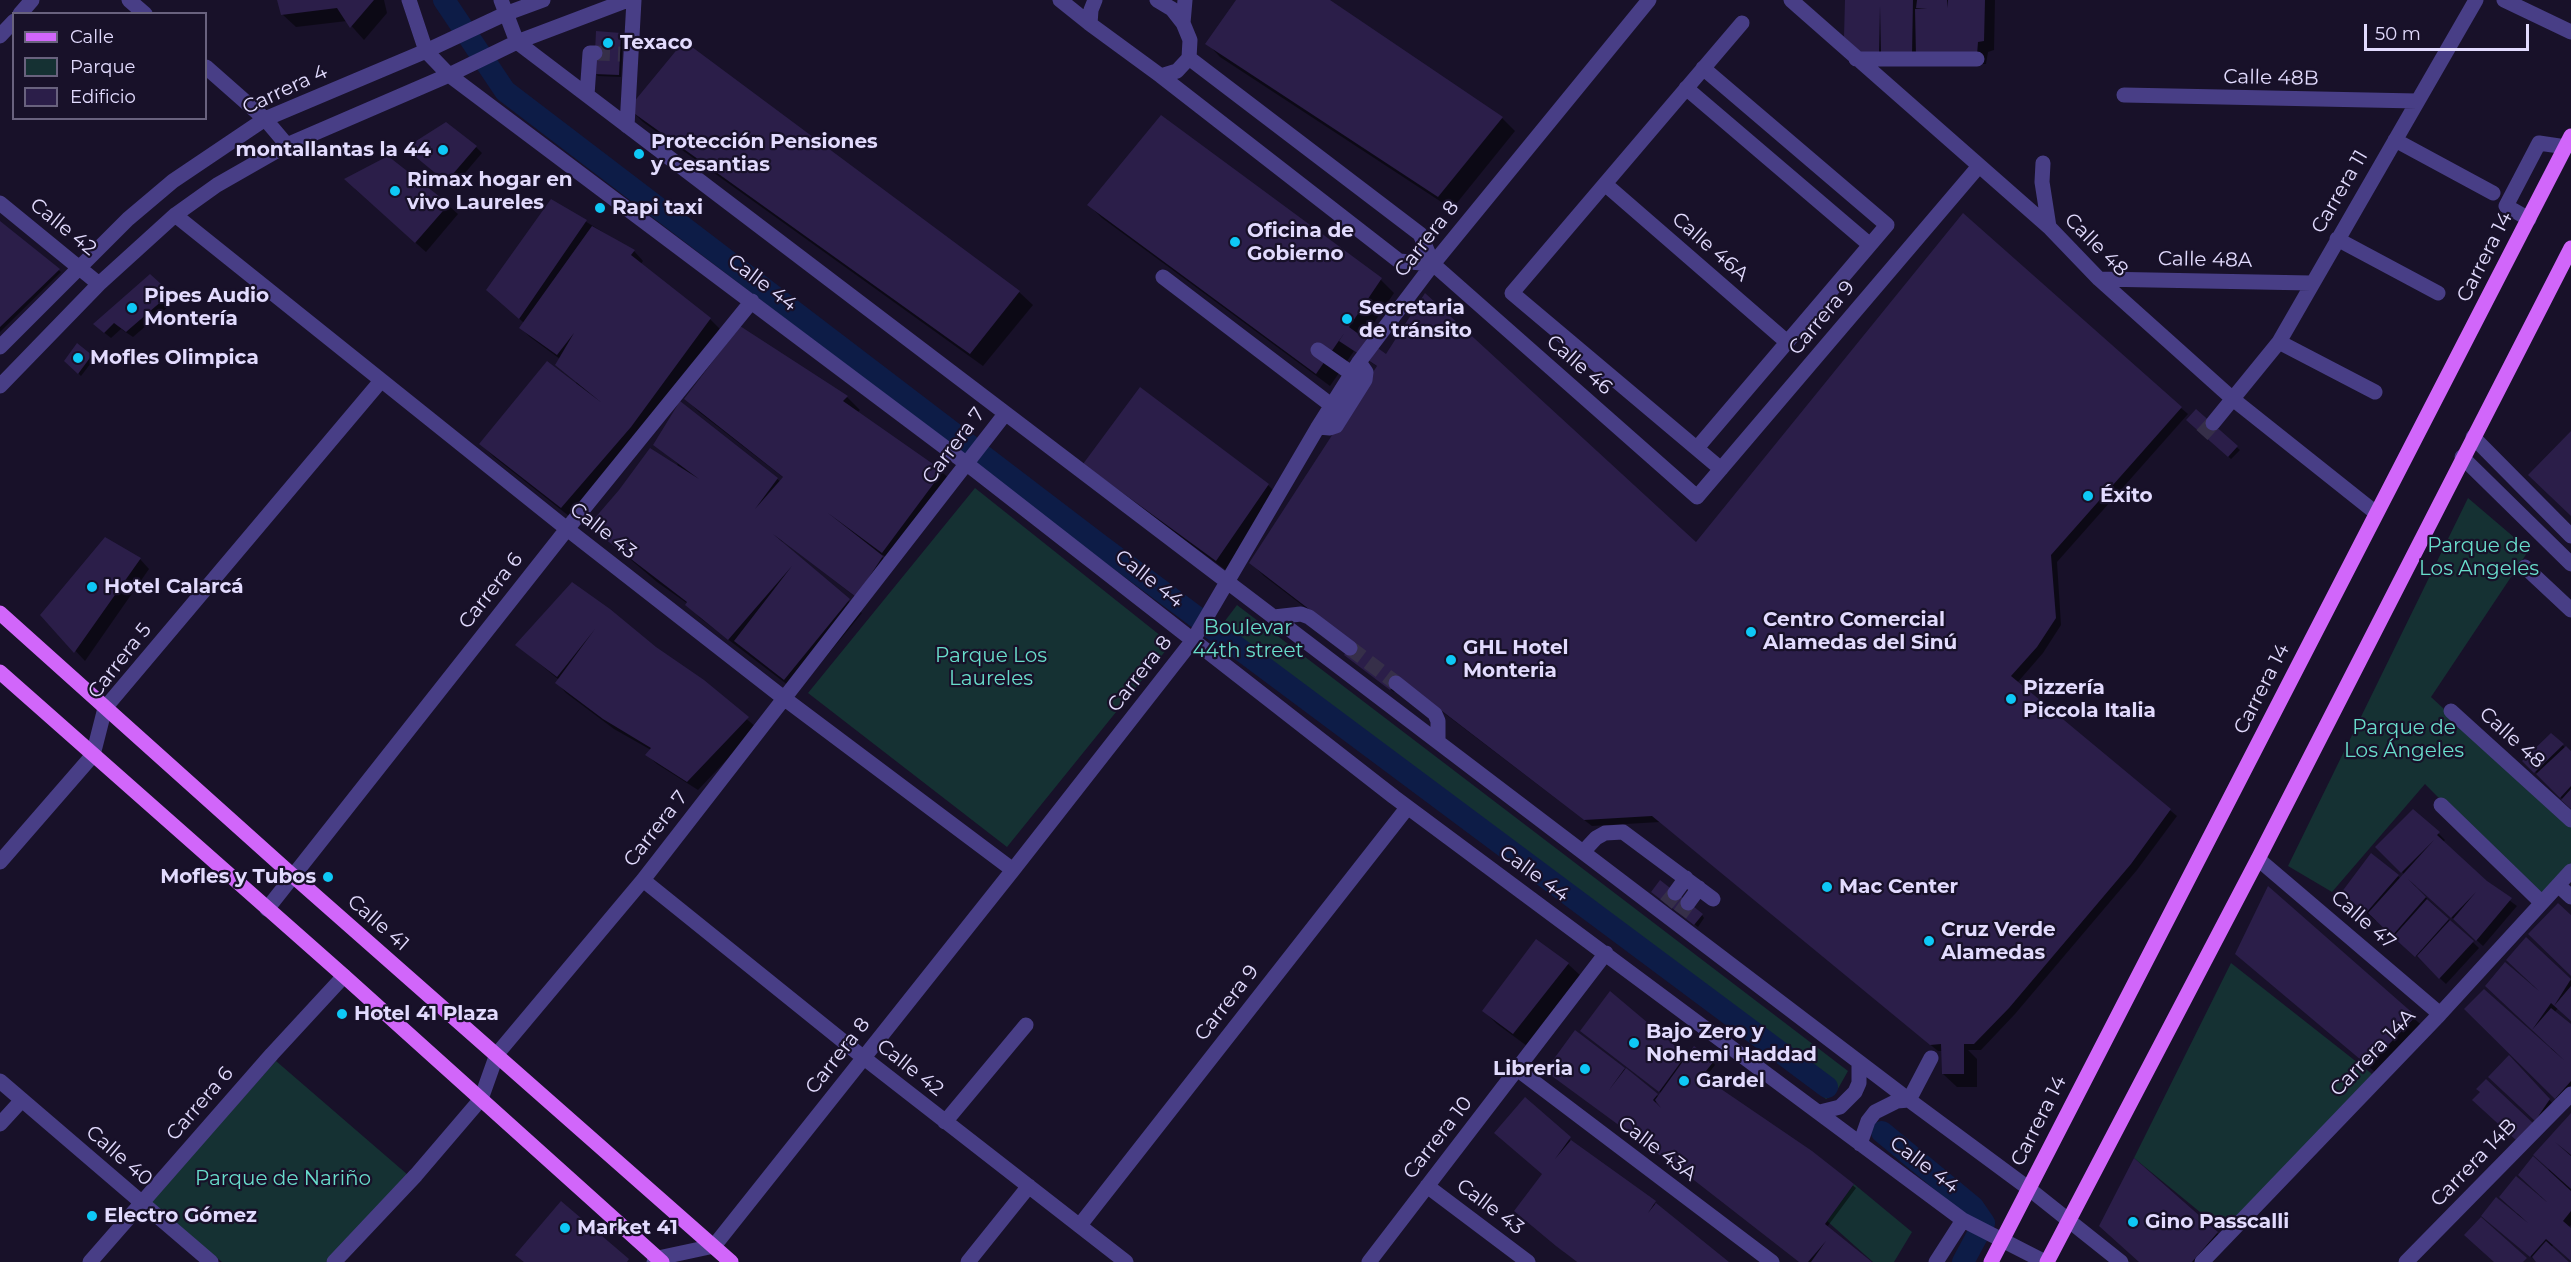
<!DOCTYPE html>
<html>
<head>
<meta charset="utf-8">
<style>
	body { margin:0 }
	#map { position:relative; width:2571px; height:1262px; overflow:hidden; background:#181129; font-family:Montserrat,sans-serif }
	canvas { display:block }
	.legend { position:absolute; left:12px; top:12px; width:195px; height:108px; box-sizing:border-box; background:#181129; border:2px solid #69627e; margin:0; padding:8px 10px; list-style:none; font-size:18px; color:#e2dbfe }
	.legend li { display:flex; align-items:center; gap:12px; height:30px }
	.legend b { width:30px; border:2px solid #69627e }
	.scale { position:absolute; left:2364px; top:24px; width:165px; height:27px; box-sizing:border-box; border:3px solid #e2dbfe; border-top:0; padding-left:8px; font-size:18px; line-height:21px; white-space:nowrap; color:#e2dbfe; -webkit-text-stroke:4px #181129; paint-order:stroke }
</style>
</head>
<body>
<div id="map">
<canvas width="2571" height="1262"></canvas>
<ul class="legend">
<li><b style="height:8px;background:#d166fa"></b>Calle</li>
<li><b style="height:16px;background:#153133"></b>Parque</li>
<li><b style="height:16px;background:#2b1e49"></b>Edificio</li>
</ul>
<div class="scale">50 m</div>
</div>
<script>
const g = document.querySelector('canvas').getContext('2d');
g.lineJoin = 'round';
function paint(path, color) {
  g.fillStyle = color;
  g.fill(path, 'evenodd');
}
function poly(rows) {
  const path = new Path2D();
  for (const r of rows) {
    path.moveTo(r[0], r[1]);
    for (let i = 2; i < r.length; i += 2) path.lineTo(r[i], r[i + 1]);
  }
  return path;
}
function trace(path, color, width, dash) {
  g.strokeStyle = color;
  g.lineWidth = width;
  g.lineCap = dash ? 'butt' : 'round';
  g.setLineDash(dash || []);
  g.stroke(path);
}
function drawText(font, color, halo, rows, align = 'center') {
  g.font = font + ' Montserrat,sans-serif';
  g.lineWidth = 4.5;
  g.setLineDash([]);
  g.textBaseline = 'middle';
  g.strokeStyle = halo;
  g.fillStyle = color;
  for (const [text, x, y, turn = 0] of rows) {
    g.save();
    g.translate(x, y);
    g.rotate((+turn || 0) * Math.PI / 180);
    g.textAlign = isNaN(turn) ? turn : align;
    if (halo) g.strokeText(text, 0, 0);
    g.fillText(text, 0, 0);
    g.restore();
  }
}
paint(poly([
	[975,488,1171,644,1007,847,808,693],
	[2468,498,2529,550,2431,697,2571,826,2571,864,2539,899,2425,784,2332,892,2288,866],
	[1237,605,1848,1071,1835,1094,1826,1099,1212,638],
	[2231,963,2372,1074,2228,1235,2134,1158],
	[276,1061,408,1175,326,1262,222,1262,149,1202],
	[1854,1184,1912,1232,1894,1262,1873,1262,1827,1221]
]), '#153133');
paint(poly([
	[278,0,384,0,387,13,364,40,347,21,296,27,282,14],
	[1238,0,1328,0,1502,118,1515,131,1452,209,1220,57,1207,43],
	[1846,0,1995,0,1994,50,1988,52,1986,64,1875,65],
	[621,34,623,37,621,77,598,76,595,73],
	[684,43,1019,292,1033,305,983,366,643,122,630,109],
	[1161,117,1381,280,1394,293,1363,339,1387,356,1696,544,2181,408,2188,414,2057,562,2061,625,2043,653,2017,683,2177,816,2137,870,2015,1014,1981,1050,1968,1050,1977,1059,1977,1087,1957,1087,1943,1074,1943,1051,1938,1051,1660,822,1592,826,1402,681,1394,692,1349,657,1354,645,1264,576,1251,563,1378,367,1354,351,1330,386,1102,218,1089,205],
	[476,147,482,153,453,187,413,154],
	[355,189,448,205,458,214,426,252],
	[552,201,634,251,643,261,640,265,710,319,723,332,574,520,494,457,481,444,577,382,560,359,530,337,521,328,524,323,488,290],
	[0,223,61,272,0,332],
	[150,276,176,300,133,337,121,329,111,338,101,330],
	[91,356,94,359,81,376,66,361],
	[847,397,860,410,857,413,942,472,956,485,895,565,883,555,881,556,892,567,866,605,783,541,781,543,862,613,797,692,700,618,688,604,657,582,591,526,676,466,678,464,655,445,681,404,781,482,784,478,699,412,686,399],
	[2196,411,2240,450,2231,459,2188,420],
	[1098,477,1268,485,1281,498,1230,573],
	[140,559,149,569,85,661,42,615],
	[572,584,655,648,703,681,757,728,698,790,657,764,647,755,651,750,614,729,566,693,557,683,559,680,517,645],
	[2551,735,2571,753,2571,808,2525,761],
	[2413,811,2439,834,2445,840,2443,842,2486,883,2517,906,2483,946,2417,886,2415,887,2479,948,2446,984,2378,920,2376,921,2343,893,2398,876,2401,879,2405,875,2377,847],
	[2269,888,2428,1031,2382,1078,2237,954],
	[1655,894,1702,915,1704,918,1698,927],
	[2527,939,2571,981,2571,1019,2558,1008,2554,1013,2571,1026,2571,1094,2562,1104,2466,1009,2550,1049,2552,1047,2493,992,2534,985],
	[1536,941,1568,964,1582,977,1527,1046,1497,1024,1484,1011],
	[1610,993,1687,1058,1713,1062,1715,1065,1704,1079,1812,1152,1856,1188,1827,1227,1871,1262,1800,1262,1685,1172,1550,1073,1624,1069,1659,1097,1662,1094,1589,1037],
	[1657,1101,1664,1107,1661,1111,1654,1104],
	[2509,1057,2555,1106,2542,1126,2496,1084],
	[1525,1099,1572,1142,1613,1171,1728,1262,1577,1262,1564,1252],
	[2571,1117,2571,1225,2568,1228,2571,1230,2571,1260,2554,1244,2551,1247,2567,1262,2537,1262,2490,1222,2516,1214,2541,1196,2549,1168,2535,1155],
	[2217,1233,2224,1239,2204,1262,2141,1262]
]), '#0007');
trace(poly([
	[444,0,505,91,1100,545,1827,1087],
	[1882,1132,1973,1207,1984,1223,1963,1262]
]), '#0d1c47', 22);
paint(poly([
	[277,0,374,0,350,28,337,8,281,15],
	[1236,0,1330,0,1503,117,1438,197,1205,44],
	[1845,0,1913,0,1912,55,1881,54,1880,6,1879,56,1864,56,1844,37],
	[1917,0,1947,0,1947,8,1948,0,1985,0,1984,41,1978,42,1977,55,1916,56,1915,9,1927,8,1916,8],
	[596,31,621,33,619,75,594,74],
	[684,41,1020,291,970,354,628,109],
	[1161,115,1382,278,1349,327,1386,354,1425,293,1696,542,1963,213,2182,407,2051,555,2056,618,2037,647,2011,676,2171,809,2131,864,2009,1008,1974,1044,1964,1044,1964,1074,1942,1074,1941,1044,1930,1045,1652,816,1584,820,1399,678,1390,690,1344,655,1353,643,1249,563,1377,366,1339,341,1345,332,1338,342,1316,374,1087,205],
	[446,122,477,146,446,182,405,148],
	[388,156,449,204,415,243,344,179],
	[551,199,587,220,519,319,486,290],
	[0,221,60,269,0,327],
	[592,226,635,250,631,255,711,318,631,427,561,508,479,444,547,361,602,403,555,365,574,333,557,355,519,328],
	[150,274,171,293,126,332,114,323,104,333,93,324],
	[740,326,848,396,843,401,943,471,882,553,828,513,883,556,856,597,773,534,850,599,784,680,734,641,792,566,728,640,685,605,687,602,588,526,619,490,650,448,699,479,653,445,680,401,778,478,755,509,783,477,684,399],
	[77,343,92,355,78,374,64,361],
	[1140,387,1269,484,1216,561,1083,464],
	[2196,409,2238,446,2228,457,2186,420],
	[2571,431,2571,516,2528,475],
	[105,537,141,558,74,653,40,615],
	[572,582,610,609,656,647,704,680,749,717,687,782,645,755,651,748,603,719,555,683,595,629,557,677,515,645],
	[2551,733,2564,744,2534,773,2522,761],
	[2566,746,2571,751,2571,786,2560,798,2536,774],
	[2571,789,2571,809,2561,800],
	[2413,809,2440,832,2437,835,2487,881,2512,898,2476,941,2453,919,2476,892,2451,918,2408,879,2426,897,2392,936,2368,913,2434,840,2401,873,2375,847],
	[2371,853,2399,875,2366,913,2341,893],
	[1660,880,1703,914,1694,925,1651,892],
	[2268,886,2416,1016,2368,1066,2235,954],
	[2427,899,2449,919,2415,957,2393,937],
	[2558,903,2571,915,2571,976,2528,934],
	[2450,920,2474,941,2439,979,2417,956],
	[2526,937,2571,979,2554,1006,2571,986,2571,1021,2551,1003,2532,1030,2485,986,2505,962,2539,991,2506,960],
	[1536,939,1569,963,1513,1034,1482,1011],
	[2484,989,2565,1061,2532,1030,2551,1008,2571,1024,2571,1081,2555,1099,2464,1009],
	[1610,991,1686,1055,1659,1092,1580,1031],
	[1575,1030,1625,1068,1609,1090,1626,1068,1658,1094,1653,1100,1661,1108,1655,1100,1694,1046,1714,1061,1702,1076,1812,1151,1854,1184,1825,1224,1872,1262,1811,1262,1826,1241,1808,1262,1799,1262,1681,1170,1685,1163,1680,1170,1545,1071],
	[2509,1055,2550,1099,2535,1121,2488,1077],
	[2486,1079,2533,1123,2517,1141,2472,1100,2480,1092,2476,1089],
	[1525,1097,1571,1137,1555,1159,1571,1140,1656,1201,1648,1213,1656,1203,1729,1262,1577,1262,1556,1246,1514,1211,1542,1174,1494,1133],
	[2571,1113,2571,1155,2555,1142,2571,1156,2571,1189,2533,1155],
	[2533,1156,2571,1191,2571,1211,2563,1221,2571,1228,2571,1261,2546,1239,2530,1257,2481,1216,2496,1197,2528,1223,2499,1197,2516,1176,2548,1203,2518,1175],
	[2134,1158,2218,1232,2192,1262,2139,1262,2099,1226],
	[561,1201,629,1259,627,1262,524,1262,515,1255],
	[2481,1217,2527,1258,2523,1262,2494,1262,2464,1235],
	[2546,1241,2569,1262,2536,1262,2532,1257]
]), '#2b1e49');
trace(poly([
	[595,53,620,54],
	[2202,435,2213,423],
	[1350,648,1396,683],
	[1666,904,1675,893],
	[1680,914,1688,903]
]), '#362f49', 15, [15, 8]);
trace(poly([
	[129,0,145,14],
	[409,0,426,51,449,75,967,464,1394,797,1963,1220,2045,1262],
	[501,0,517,42,1909,1100,2028,1188,2121,1262],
	[1060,0,1090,24],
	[1095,0,1091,10,1090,24,1161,76,1177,71,1189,58,1190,40,1183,23,1172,9,1157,0],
	[1791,0,2049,227,2099,279,2234,400,2376,513],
	[2504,0,2571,32],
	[20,14,32,0],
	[1183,23,1185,0],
	[0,36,14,21],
	[1189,58,1420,234,1433,264,1697,497,1979,166],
	[1856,59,1977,59],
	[206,67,265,119,287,145],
	[1161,76,1399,261,1433,264],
	[1686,88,1870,245],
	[587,95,590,53,595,53],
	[2124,95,2417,101],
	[627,126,634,0],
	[2395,140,2493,193],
	[2043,163,2042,182,2049,227],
	[1605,184,1787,342],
	[0,203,99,284],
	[175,215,567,529,785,699,1013,870],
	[2529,219,2506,206,2539,143,2566,147],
	[2337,239,2438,293],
	[1163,277,1331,405],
	[2099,279,2311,283],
	[2279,342,2375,392],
	[0,347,128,219,173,181,265,119,426,51,505,14,543,0],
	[1318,350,1351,373],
	[0,386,99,284,175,215,217,185,287,145,449,75,517,42,628,0],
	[2213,423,2279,342,2476,0],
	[1318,427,1330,428,1336,426,1365,380,1366,372,1359,362],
	[2473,437,2571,536],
	[1697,448,1887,225,1703,68],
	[2462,457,2571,564],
	[1721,469,1512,293,1742,23],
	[2525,567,2571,610],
	[1274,617,1301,614,1309,617,1350,648],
	[1396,683,1435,714,1438,721,1438,741],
	[2451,711,2571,820],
	[2441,805,2541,902],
	[1583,852,1596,838,1605,833,1623,832,1713,899],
	[2258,859,2440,1014],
	[0,862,93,755,105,708,380,382],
	[643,880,864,1058,1126,1262],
	[2558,885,2571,897],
	[1675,893,1686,878],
	[1688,903,1699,888],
	[267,909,567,529,752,301],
	[1517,1069,1772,1262],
	[0,1081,211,1262],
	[1820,1112,1840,1107,1855,1092,1859,1083,1859,1062],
	[945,1122,1026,1025],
	[0,1124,22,1100],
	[1860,1144,1868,1121,1875,1112,1897,1101,1909,1100,1931,1058],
	[1427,1186,1528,1262],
	[1080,1225,1407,808],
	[90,1262,272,1054,344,976],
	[334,1262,416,1175,481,1099,497,1054,643,880,1005,414],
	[654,1262,658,1258,714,1246,1013,870,1193,640,1318,427,1359,362,1433,264,1649,0],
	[968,1262,1029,1186],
	[1369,1262,1606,953],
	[1936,1262,1963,1220],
	[2202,1262,2440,1014,2571,871],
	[2406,1262,2571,1094]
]), '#483e86', 15);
trace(poly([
	[0,613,292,875,731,1262],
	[0,672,344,976,662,1262],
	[1991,1262,2571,136],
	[2047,1262,2258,859,2571,248]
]), '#d166fa', 15);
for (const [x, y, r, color] of [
	[608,43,6,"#0ec8f6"],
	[443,150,6,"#0ec8f6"],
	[639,154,6,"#0ec8f6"],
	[395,191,6,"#0ec8f6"],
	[600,208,6,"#0ec8f6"],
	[1235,242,6,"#0ec8f6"],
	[132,308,6,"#0ec8f6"],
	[1347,319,6,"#0ec8f6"],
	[78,358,6,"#0ec8f6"],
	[2088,496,6,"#0ec8f6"],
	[92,587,6,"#0ec8f6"],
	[1751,632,6,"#0ec8f6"],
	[1451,660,6,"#0ec8f6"],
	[2011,699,6,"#0ec8f6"],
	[328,877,6,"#0ec8f6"],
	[1827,887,6,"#0ec8f6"],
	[1929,941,6,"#0ec8f6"],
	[342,1014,6,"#0ec8f6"],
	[1634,1043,6,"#0ec8f6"],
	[1585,1069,6,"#0ec8f6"],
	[1684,1081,6,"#0ec8f6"],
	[92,1216,6,"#0ec8f6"],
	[2133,1222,6,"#0ec8f6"],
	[565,1228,6,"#0ec8f6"]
]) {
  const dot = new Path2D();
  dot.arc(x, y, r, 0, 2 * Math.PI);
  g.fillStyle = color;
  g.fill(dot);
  trace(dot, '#181129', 2);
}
drawText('bold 20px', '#e2dbfe', '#181129', [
	["Texaco",620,43],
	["Protección Pensiones",651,142],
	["y Cesantias",651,165],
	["montallantas la 44",431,150,"right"],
	["Rimax hogar en",407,180],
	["vivo Laureles",407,203],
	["Rapi taxi",612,208],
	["Oficina de",1247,231],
	["Gobierno",1247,254],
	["Pipes Audio",144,296],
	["Montería",144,319],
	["Secretaria",1359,308],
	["de tránsito",1359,331],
	["Mofles Olimpica",90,358],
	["Éxito",2100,496],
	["Hotel Calarcá",104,587],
	["Centro Comercial",1763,620],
	["Alamedas del Sinú",1763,643],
	["GHL Hotel",1463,648],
	["Monteria",1463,671],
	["Pizzería",2023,688],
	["Piccola Italia",2023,711],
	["Mofles y Tubos",316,877,"right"],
	["Mac Center",1839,887],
	["Cruz Verde",1941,930],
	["Alamedas",1941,953],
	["Hotel 41 Plaza",354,1014],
	["Bajo Zero y",1646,1032],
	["Nohemi Haddad",1646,1055],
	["Libreria",1573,1069,"right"],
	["Gardel",1696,1081],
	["Electro Gómez",104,1216],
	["Gino Passcalli",2145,1222],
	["Market 41",577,1228]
], 'left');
drawText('20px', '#e2dbfe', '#181129', [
	["Calle 48B",2271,78,1],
	["Carrera 4",285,90,-25],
	["Carrera 11",2340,192,-60],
	["Calle 42",63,227,39],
	["Carrera 8",1427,239,-52],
	["Calle 48",2096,245,45],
	["Calle 46A",1710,247,41],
	["Carrera 14",2485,257,-63],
	["Calle 48A",2205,260,1],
	["Calle 44",762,283,37],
	["Carrera 9",1822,318,-50],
	["Calle 46",1579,365,41],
	["Carrera 7",954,446,-53],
	["Calle 43",603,531,38],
	["Calle 44",1149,579,38],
	["Carrera 6",491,591,-52],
	["Carrera 5",120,661,-52],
	["Carrera 8",1140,674,-52],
	["Carrera 14",2262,689,-63],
	["Calle 48",2512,738,42],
	["Carrera 7",656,829,-52],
	["Calle 44",1534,874,36],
	["Calle 47",2363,920,41],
	["Calle 41",378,923,41],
	["Carrera 9",1227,1003,-52],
	["Carrera 14A",2373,1053,-46],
	["Carrera 8",838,1056,-52],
	["Calle 42",910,1068,38],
	["Carrera 6",200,1104,-49],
	["Carrera 14",2039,1121,-63],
	["Carrera 10",1438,1138,-52],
	["Calle 43A",1657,1149,37],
	["Calle 40",119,1156,41],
	["Carrera 14B",2474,1163,-46],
	["Calle 44",1924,1165,37],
	["Calle 43",1490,1207,37]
]);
drawText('20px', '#68ddcb', '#181129', [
	["Parque de",2479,546],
	["Los Angeles",2479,569],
	["Boulevar",1248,628],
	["44th street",1248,651],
	["Parque Los",991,656],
	["Laureles",991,679],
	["Parque de",2404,728],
	["Los Ángeles",2404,751],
	["Parque de Nariño",283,1179]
]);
</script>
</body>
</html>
